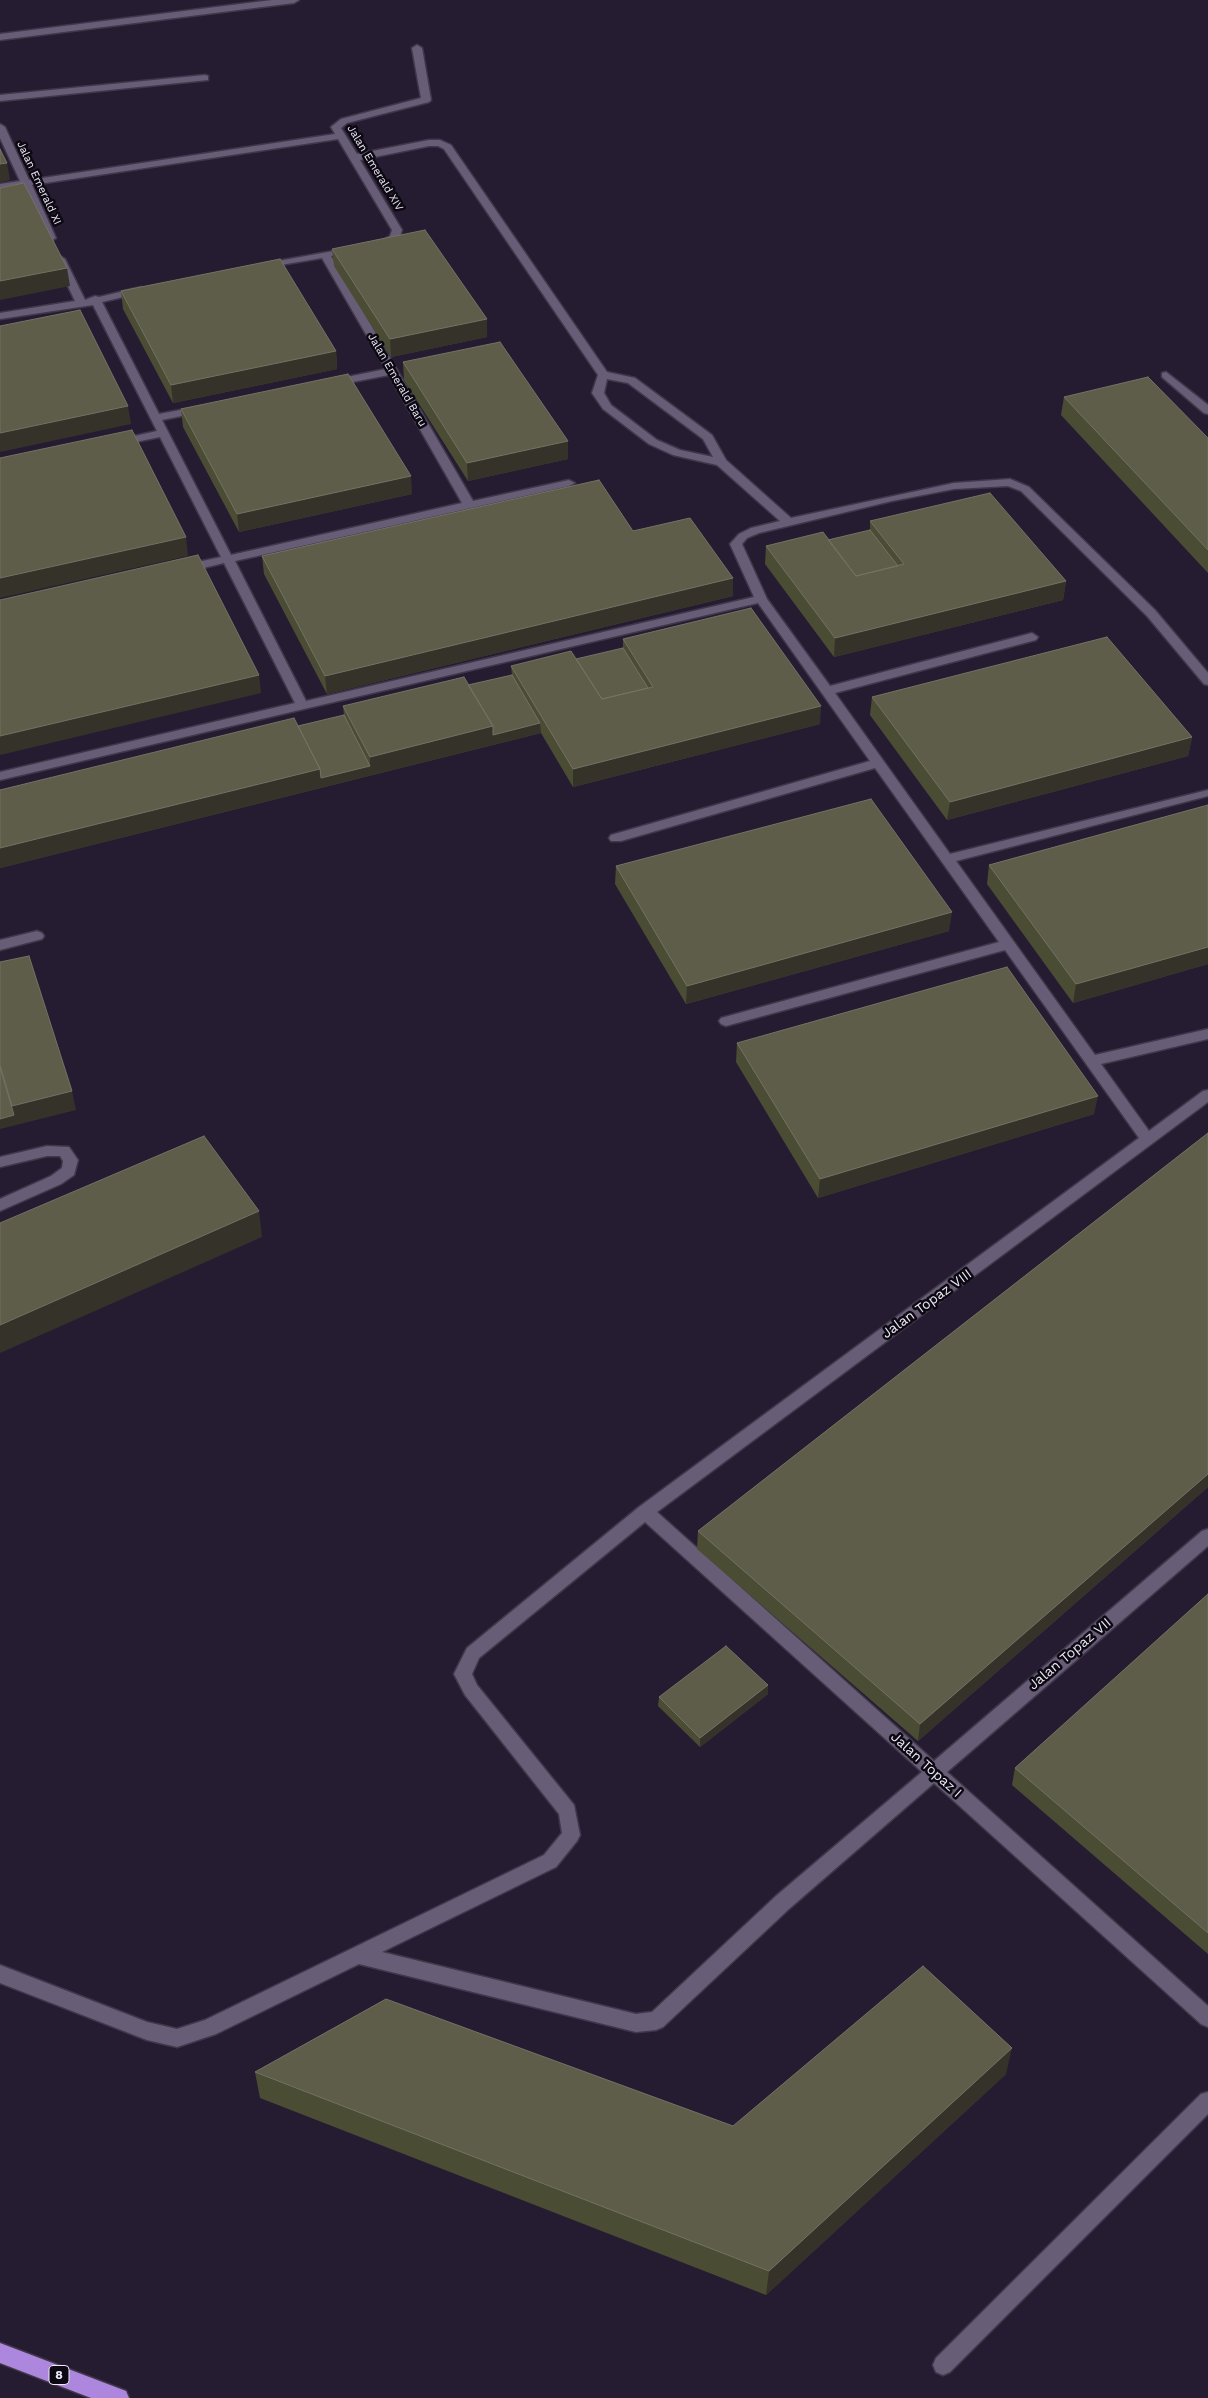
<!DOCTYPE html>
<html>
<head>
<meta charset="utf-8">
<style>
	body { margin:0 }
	canvas { display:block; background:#261c32 }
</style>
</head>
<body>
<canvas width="1208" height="2398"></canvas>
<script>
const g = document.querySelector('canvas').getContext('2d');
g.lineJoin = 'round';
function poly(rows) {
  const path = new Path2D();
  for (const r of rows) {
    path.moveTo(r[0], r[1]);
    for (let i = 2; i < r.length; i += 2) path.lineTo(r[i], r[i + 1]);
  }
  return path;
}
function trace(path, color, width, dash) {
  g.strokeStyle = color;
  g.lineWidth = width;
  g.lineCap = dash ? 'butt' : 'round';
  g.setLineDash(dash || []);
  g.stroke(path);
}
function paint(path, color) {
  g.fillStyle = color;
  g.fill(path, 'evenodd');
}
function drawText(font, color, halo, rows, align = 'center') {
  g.font = font + ' "Work Sans",sans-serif';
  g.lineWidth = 5;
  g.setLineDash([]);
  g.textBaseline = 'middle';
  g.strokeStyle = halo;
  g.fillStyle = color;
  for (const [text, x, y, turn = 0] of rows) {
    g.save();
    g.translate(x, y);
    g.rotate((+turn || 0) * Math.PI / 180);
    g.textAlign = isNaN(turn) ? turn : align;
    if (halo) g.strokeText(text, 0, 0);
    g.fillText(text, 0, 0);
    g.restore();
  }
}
const minor = poly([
	[272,0,299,0,294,3,0,40,0,34,272,0],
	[417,45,422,48,431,100,429,102,347,123,341,128,357,154,429,140,440,140,451,145,607,372,635,378,712,435,726,460,791,518,954,483,1010,479,1029,487,1155,610,1208,673,1208,685,1204,684,1147,616,1021,491,1008,486,954,489,892,501,759,533,747,538,742,544,767,599,830,686,1032,633,1038,637,1036,640,835,693,950,854,1208,790,1208,796,956,861,1095,1055,1208,1029,1208,1039,1101,1064,1149,1131,1203,1091,1208,1090,1208,1102,657,1512,934,1761,1202,1531,1208,1529,1208,1546,947,1772,1208,2006,1208,2027,1201,2024,934,1783,790,1908,663,2027,656,2030,636,2032,359,1964,216,2034,177,2047,147,2040,0,1983,0,1965,147,2022,177,2029,205,2020,544,1855,562,1833,559,1814,465,1695,454,1674,467,1648,639,1507,1139,1138,1005,950,726,1026,721,1024,719,1021,721,1018,999,942,875,768,621,841,611,841,609,838,611,835,870,761,758,603,0,780,0,772,295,703,224,563,183,573,177,569,179,566,221,557,160,437,116,446,110,443,112,441,157,431,93,305,0,319,0,313,75,301,55,259,60,256,65,259,85,300,95,296,99,297,141,287,146,290,145,292,102,302,159,414,201,406,207,409,201,412,162,420,231,555,462,503,389,375,332,386,326,383,332,380,386,369,322,258,257,269,256,267,261,264,356,247,356,251,331,256,473,501,569,480,575,483,569,486,235,561,306,701,754,597,730,544,739,534,751,528,780,521,717,465,673,455,649,444,603,409,592,393,598,375,444,149,438,146,429,146,360,160,402,230,399,239,390,245,377,247,373,246,373,242,383,240,390,236,392,230,338,139,32,185,56,238,51,241,46,238,22,187,0,190,0,184,20,181,0,138,0,124,5,127,29,180,335,134,331,127,341,119,421,98,412,48,417,45],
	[607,379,628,383,703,439,713,457,680,450,657,440,611,405,604,393,607,379],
	[645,1522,922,1772,776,1896,652,2012,636,2014,382,1952,556,1867,577,1841,580,1835,574,1805,477,1685,472,1674,479,1658,645,1522],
	[205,75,208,76,208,80,0,101,0,95,205,75],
	[1166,372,1208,405,1208,414,1204,413,1162,377,1162,373,1166,372],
	[37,931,42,933,44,936,42,939,0,950,0,940,37,931],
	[47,1146,69,1147,78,1160,74,1175,61,1184,0,1211,0,1199,51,1176,62,1168,63,1161,60,1156,47,1156,0,1167,0,1157,47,1146],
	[1208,2092,1208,2114,950,2372,943,2375,936,2372,933,2365,936,2358,1201,2094,1208,2092]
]);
const motorway = poly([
	[0,2343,126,2391,129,2398,91,2398,0,2363,0,2343]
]);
trace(minor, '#40384a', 3);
trace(motorway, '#40384a', 3);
paint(minor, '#685d77');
paint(motorway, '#ad86dd');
paint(poly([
	[332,249,487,337,391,357,334,266],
	[121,291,336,351,337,369,173,403,123,309],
	[403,362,568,459,468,481,404,380],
	[1064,397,1208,438,1208,573,1061,415],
	[181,409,412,494,239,532,183,427],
	[870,521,1066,581,1063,600,834,657,765,564,766,546,828,540,870,530],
	[633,531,733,578,733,596,327,694,264,574,262,556],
	[623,639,820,724,573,787,541,733,0,868,0,790,298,726,344,715,343,706,468,685,512,675,511,666,576,659,623,648],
	[872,697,1192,737,1188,756,947,820,870,715],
	[1208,805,1208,964,1073,1003,987,884,989,865],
	[616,866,949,931,686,1004,615,884],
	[737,1043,1094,1114,818,1198,736,1062],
	[1208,1133,1208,1487,918,1741,697,1549,698,1531],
	[1208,1594,1208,1954,1012,1785,1015,1768],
	[768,1685,768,1694,700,1747,658,1706,659,1697],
	[255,2072,733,2126,1006,2074,766,2295,260,2098]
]), '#4b4c34');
paint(poly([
	[7,163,10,180,0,182,0,164],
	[67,268,70,286,0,300,0,281],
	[487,319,487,337,391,357,390,339],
	[336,351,337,369,173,403,171,385],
	[128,406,131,424,0,452,0,433],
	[568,441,568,459,468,481,467,463],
	[411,476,412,494,239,532,237,514],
	[186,537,188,556,0,598,0,578],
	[733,578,733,596,327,694,325,676],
	[1066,581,1063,600,834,657,835,638],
	[259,675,261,693,0,755,0,736],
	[821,706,820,724,573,787,573,769],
	[540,723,541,733,0,868,0,848,320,769,370,766,370,757,493,726],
	[1192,737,1188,756,947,820,950,802],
	[952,912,949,931,686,1004,687,986],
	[1208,947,1208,964,1073,1003,1076,984],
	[72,1091,76,1110,0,1129,0,1119,14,1115,12,1106],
	[1098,1096,1094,1114,818,1198,820,1179],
	[259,1211,262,1237,0,1353,0,1325],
	[1208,1474,1208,1487,918,1741,920,1724],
	[768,1685,768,1694,700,1747,700,1738],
	[1012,2048,1006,2074,766,2295,769,2271]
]), '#35322a');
const building = poly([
	[0,149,7,163,0,164,0,149],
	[24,183,67,268,0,281,0,188,24,183],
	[425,230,487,319,390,339,332,249,425,230],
	[280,259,336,351,171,385,121,291,280,259],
	[80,310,128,406,0,433,0,326,80,310],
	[500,342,568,441,467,463,403,362,500,342],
	[348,374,411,476,237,514,181,409,348,374],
	[1148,377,1208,438,1208,550,1064,397,1148,377],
	[132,430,186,537,0,578,0,458,132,430],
	[599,480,633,531,690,518,733,578,325,676,262,556,599,480],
	[990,493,1066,581,835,638,766,546,823,532,856,576,904,564,870,521,990,493],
	[870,530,898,566,856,576,828,540,870,530],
	[198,555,259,675,0,736,0,600,198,555],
	[751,608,821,706,573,769,511,666,571,651,602,699,653,687,623,639,751,608],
	[1107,637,1192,737,950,802,872,697,1107,637],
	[623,648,648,688,602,699,576,659,623,648],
	[512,675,540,723,493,735,493,726,468,685,512,675],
	[464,677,493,726,370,757,343,706,464,677],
	[344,715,370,766,321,778,320,769,298,726,344,715],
	[294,718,320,769,0,848,0,790,294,718],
	[871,799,952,912,687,986,616,866,871,799],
	[1208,805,1208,947,1076,984,989,865,1208,805],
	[29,956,72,1091,12,1106,0,1065,0,962,29,956],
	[1007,967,1098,1096,820,1179,737,1043,1007,967],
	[0,1067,14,1115,0,1119,0,1067],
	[1208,1133,1208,1474,920,1724,698,1531,1208,1133],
	[204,1136,259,1211,0,1325,0,1223,204,1136],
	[1208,1594,1208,1933,1015,1768,1208,1594],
	[726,1646,768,1685,700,1738,659,1697,726,1646],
	[923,1966,1012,2048,769,2271,255,2072,386,1999,733,2126,923,1966]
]);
paint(building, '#5d5d49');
trace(building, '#747264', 1);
drawText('11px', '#eee8f7', '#0d0912', [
	["Jalan Emerald XIV",375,168,59],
	["Jalan Emerald XI",39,183,65],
	["Jalan Emerald Baru",397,380,60]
]);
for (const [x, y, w] of [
	[59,2375,20]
]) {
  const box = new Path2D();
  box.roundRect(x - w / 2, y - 9.5, w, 19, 4);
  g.fillStyle = '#0d0912';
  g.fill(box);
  trace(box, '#eee8f7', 1);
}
drawText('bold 12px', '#eee8f7', null, [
	["8",59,2375]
]);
drawText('14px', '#eee8f7', '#0d0912', [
	["Jalan Topaz VIII",927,1304,-36],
	["Jalan Topaz VII",1070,1654,-40],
	["Jalan Topaz I",926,1765,42]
]);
</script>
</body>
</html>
